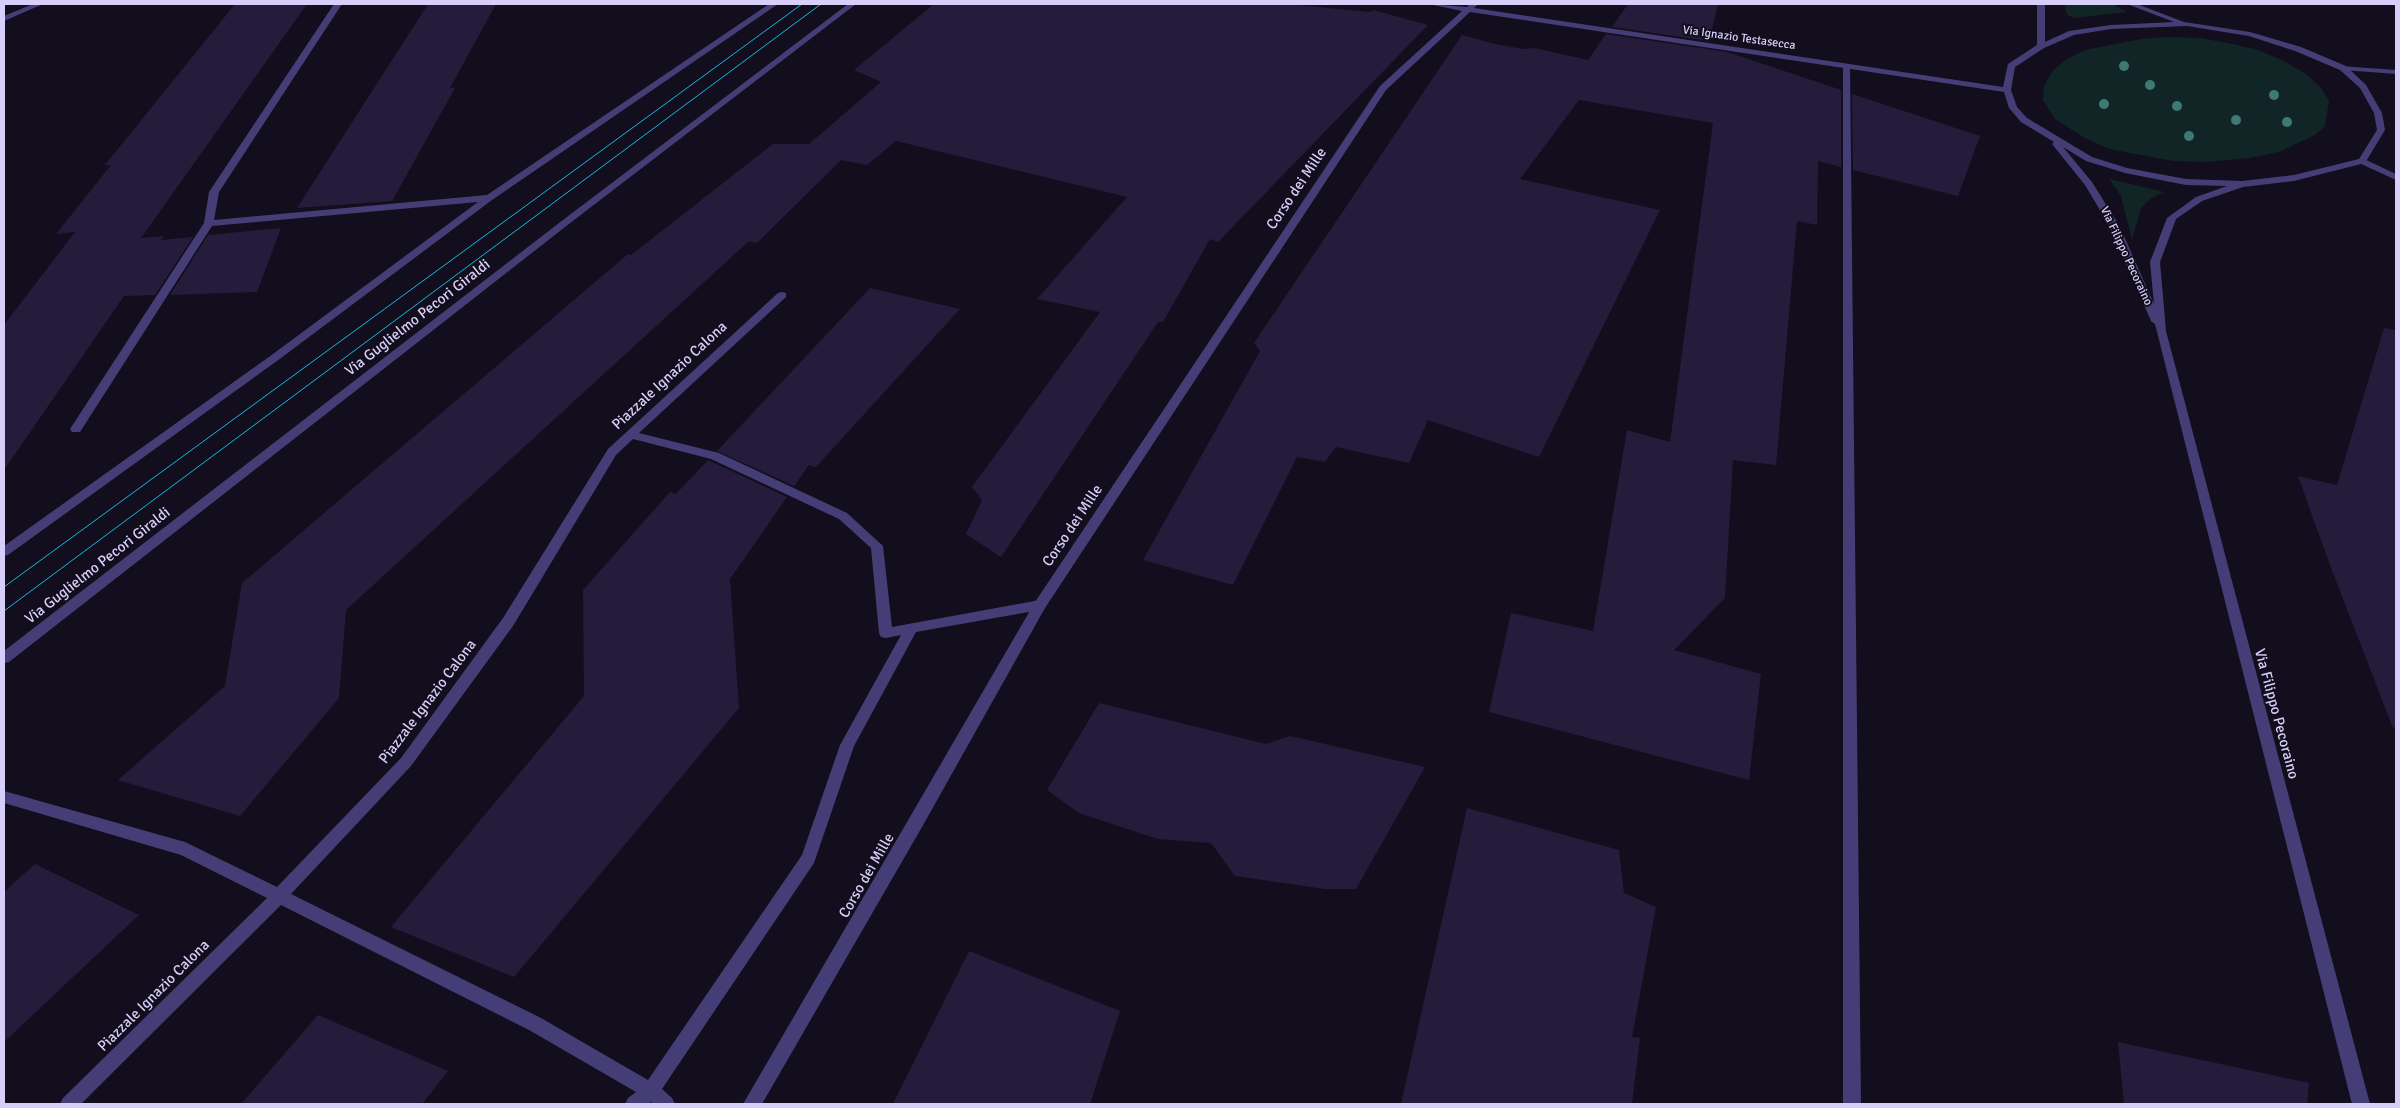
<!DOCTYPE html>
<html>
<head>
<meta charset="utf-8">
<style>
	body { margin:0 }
	#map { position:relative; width:2400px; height:1108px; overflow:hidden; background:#120e1d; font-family:Signika,sans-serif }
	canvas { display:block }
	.frame { position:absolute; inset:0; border:5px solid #d7cff9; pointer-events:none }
</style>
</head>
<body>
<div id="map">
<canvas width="2400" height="1108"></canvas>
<div class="frame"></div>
</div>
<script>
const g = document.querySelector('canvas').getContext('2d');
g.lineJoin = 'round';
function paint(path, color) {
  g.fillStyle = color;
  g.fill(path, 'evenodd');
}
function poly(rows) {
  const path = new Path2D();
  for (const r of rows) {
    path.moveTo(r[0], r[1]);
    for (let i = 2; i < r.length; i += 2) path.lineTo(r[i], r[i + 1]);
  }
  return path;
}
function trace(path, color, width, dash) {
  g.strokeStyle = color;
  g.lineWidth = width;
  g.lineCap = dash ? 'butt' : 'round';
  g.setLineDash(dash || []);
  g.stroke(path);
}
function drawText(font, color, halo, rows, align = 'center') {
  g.font = font + ' Signika,sans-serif';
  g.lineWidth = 4;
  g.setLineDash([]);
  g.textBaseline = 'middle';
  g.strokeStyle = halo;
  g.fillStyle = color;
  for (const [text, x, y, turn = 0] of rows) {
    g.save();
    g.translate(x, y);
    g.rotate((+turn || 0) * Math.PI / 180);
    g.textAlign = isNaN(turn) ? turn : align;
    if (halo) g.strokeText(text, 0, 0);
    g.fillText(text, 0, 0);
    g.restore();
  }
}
paint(poly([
	[2064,4,2113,4,2127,12,2075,18,2067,15],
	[2167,37,2200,38,2228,43,2258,50,2284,61,2306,74,2321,88,2329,101,2325,126,2315,135,2279,152,2250,158,2206,162,2173,161,2109,149,2083,137,2055,119,2043,100,2044,86,2052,72,2065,60,2085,50,2141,39],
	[2109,179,2164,192,2151,198,2141,208,2132,240,2121,196]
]), '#122526');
paint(poly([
	[235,4,307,4,141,238,164,236,161,240,193,237,155,295,124,296,4,470,4,325,75,232,56,234,111,165,105,165],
	[428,4,496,4,450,88,455,88,392,201,297,208],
	[934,4,1286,4,1370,12,1373,10,1428,25,1218,242,1210,239,1163,322,1158,322,1001,557,966,534,982,500,972,487,1100,312,1037,299,1127,197,896,141,867,165,841,160,757,243,749,241,346,610,339,698,240,816,118,780,225,686,242,583,628,254,631,255,773,144,809,144,881,82,854,70],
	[1628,4,1718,4,1709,41,1612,27],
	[1606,34,1727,52,1841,90,1841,167,1818,161,1817,225,1797,221,1776,465,1733,460,1725,598,1674,650,1761,674,1749,780,1489,712,1511,613,1593,631,1627,430,1670,442,1713,123,1579,100,1520,179,1660,210,1539,457,1428,420,1409,463,1336,447,1325,462,1297,457,1233,585,1143,560,1260,351,1254,343,1462,35,1495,44,1523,49,1534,48,1588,60],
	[1852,94,1980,136,1958,196,1853,170],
	[281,228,257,292,170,295,208,235],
	[870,288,960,309,816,467,809,465,794,486,717,451],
	[2384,328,2396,330,2396,727,2393,728,2331,568,2298,476,2337,485],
	[708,460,787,497,730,579,739,708,514,977,391,927,584,696,583,590,670,492,676,494],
	[1099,703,1266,744,1290,736,1425,767,1356,889,1325,889,1235,876,1211,843,1158,839,1079,813,1047,790],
	[1467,808,1619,850,1624,893,1656,907,1632,1037,1640,1038,1632,1104,1401,1104],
	[35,864,139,915,4,1042,4,892],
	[969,951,1120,1011,1090,1104,893,1104],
	[318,1015,448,1071,422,1104,241,1104],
	[2118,1042,2309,1083,2307,1104,2124,1104]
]), '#251c3b');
paint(poly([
	[1843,63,1850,65,1861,1104,1843,1104,1843,63]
]), '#453e76');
paint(poly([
	[33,4,43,4,4,21,4,16,33,4],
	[334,4,342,4,219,192,214,220,487,195,769,4,778,4,492,200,281,358,8,555,4,556,4,546,273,354,478,202,212,226,80,432,72,432,70,429,72,426,204,223,209,192,334,4],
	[848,4,856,4,565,227,9,662,4,663,4,651,559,223,848,4],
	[2340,66,2396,70,2396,74,2343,70,2340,70,2340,66],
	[2362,158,2396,174,2396,180,2359,163,2358,161,2362,158],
	[782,292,786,293,786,297,639,433,719,453,847,513,883,546,892,627,1040,600,1045,602,1046,605,1045,608,1040,610,916,632,854,746,814,863,662,1089,672,1098,675,1104,653,1104,651,1102,648,1104,625,1104,628,1098,636,1092,529,1030,281,905,81,1104,60,1104,63,1098,267,898,181,855,4,803,4,791,185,842,277,887,401,758,503,618,608,449,778,293,782,292],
	[633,439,711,459,839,519,871,548,879,633,881,637,886,638,901,635,840,745,802,855,648,1080,541,1018,291,894,411,766,513,626,616,455,633,439]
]), '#453e76');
paint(poly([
	[1429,4,1467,7,1470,4,1478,4,1474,8,2003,87,2008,64,2037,45,2037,4,2045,4,2045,42,2069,31,2111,25,2174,22,2127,4,2137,4,2184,22,2250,32,2301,47,2346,66,2366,85,2382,113,2385,130,2365,163,2294,181,2243,187,2202,201,2176,219,2160,262,2166,331,2370,1104,2352,1104,2155,324,2151,321,2110,227,2085,185,2052,144,2054,142,2021,122,2009,108,2004,92,1470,12,1386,90,1045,608,922,827,762,1104,743,1104,1035,602,1380,86,1462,11,1429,4],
	[2187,26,2249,36,2295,51,2340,70,2360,88,2374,113,2377,130,2359,159,2294,175,2242,181,2186,179,2127,168,2092,157,2027,118,2017,107,2011,90,2015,67,2044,48,2074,35,2111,29,2187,26],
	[2063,147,2086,161,2125,173,2186,185,2227,186,2196,197,2167,218,2150,262,2154,304,2120,227,2092,182,2063,147]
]), '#453e76');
trace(poly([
	[4,587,802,4],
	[4,611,821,4]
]), '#19b9db', 1);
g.fillStyle = '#3f7975';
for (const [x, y] of [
	[2124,66],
	[2150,85],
	[2274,95],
	[2104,104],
	[2177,106],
	[2236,120],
	[2287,122],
	[2189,136]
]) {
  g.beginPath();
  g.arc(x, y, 5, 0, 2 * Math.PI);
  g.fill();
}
drawText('12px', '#d7cff9', '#120e1d', [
	["Via Ignazio Testasecca",1739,38,8],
	["Via Filippo Pecoraino",2126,256,65]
]);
drawText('15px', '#d7cff9', '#120e1d', [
	["Corso dei Mille",1297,189,-56],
	["Via Guglielmo Pecori Giraldi",418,318,-38],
	["Piazzale Ignazio Calona",670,376,-43],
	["Corso dei Mille",1073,526,-56],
	["Via Guglielmo Pecori Giraldi",98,566,-38],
	["Piazzale Ignazio Calona",428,702,-53],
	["Via Filippo Pecoraino",2276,714,75],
	["Corso dei Mille",867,876,-60],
	["Piazzale Ignazio Calona",154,996,-45]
]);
</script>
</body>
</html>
